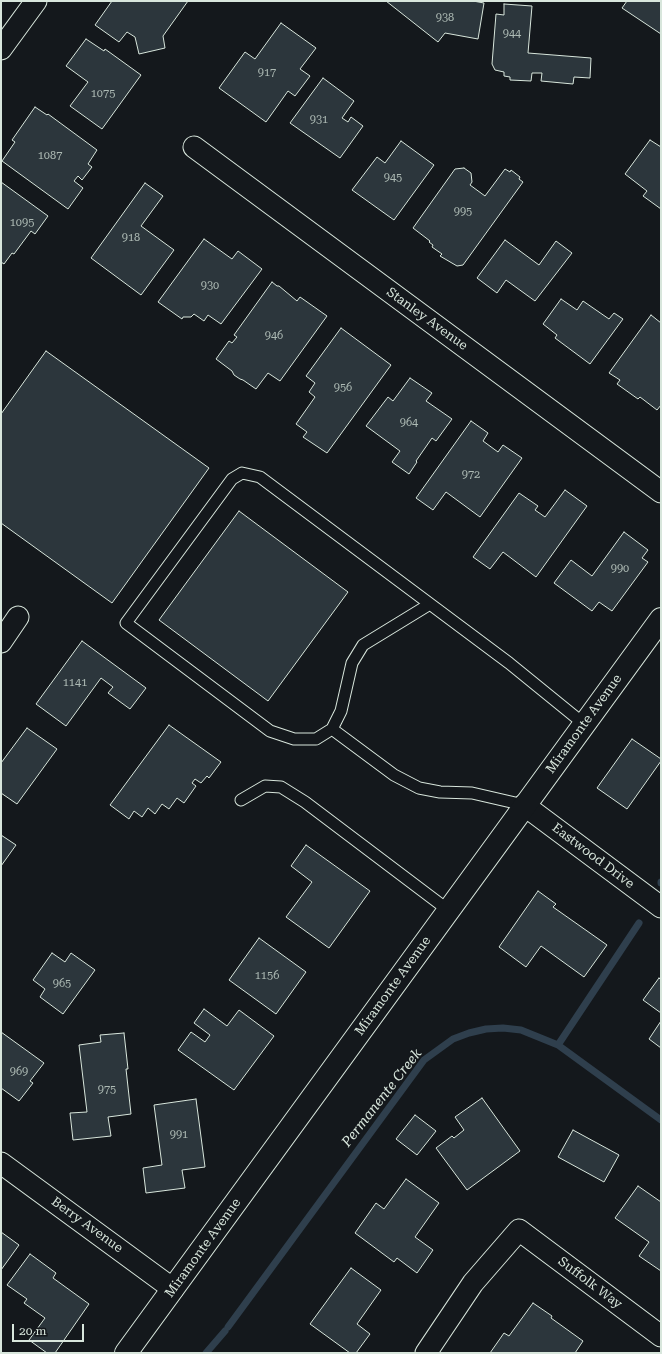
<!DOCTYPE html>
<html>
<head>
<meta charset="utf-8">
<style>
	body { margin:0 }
	#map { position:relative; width:662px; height:1354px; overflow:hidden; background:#14181c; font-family:"Roboto Serif",serif }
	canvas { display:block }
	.frame { position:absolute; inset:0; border:2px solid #d8e6dc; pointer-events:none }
	.scale { position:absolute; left:12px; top:1324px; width:72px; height:18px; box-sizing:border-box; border:2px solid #d8e6dc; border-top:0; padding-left:5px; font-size:12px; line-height:14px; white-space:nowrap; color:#d8e6dc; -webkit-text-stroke:3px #14181c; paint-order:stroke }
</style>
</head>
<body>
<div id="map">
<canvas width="662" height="1354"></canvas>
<div class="frame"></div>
<div class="scale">20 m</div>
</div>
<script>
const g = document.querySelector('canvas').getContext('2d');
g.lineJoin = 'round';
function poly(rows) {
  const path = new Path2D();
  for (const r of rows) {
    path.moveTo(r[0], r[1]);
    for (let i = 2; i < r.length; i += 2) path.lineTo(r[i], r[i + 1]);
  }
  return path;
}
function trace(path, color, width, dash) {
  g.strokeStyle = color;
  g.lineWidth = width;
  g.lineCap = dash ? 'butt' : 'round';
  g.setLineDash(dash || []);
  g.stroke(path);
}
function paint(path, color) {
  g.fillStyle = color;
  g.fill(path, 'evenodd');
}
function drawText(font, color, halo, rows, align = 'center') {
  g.font = font + ' "Roboto Serif",serif';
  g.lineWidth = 3;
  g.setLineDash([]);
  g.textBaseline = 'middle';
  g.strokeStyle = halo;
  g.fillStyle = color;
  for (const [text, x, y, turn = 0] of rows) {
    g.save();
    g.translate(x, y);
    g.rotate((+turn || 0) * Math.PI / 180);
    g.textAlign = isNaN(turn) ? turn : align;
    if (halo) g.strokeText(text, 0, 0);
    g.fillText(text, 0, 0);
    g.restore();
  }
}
trace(poly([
	[661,883,661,882],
	[558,1045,639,923],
	[228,1327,424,1060,453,1039,469,1033,486,1029,503,1028,521,1030,558,1045,661,1120],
	[206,1353,225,1331]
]), '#2f3f4d', 7);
const building = poly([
	[112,1,188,1,163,36,165,48,139,54,135,37,127,32,119,42,95,25,112,1],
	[386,1,473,1,484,3,478,39,445,33,438,42,386,1],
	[627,1,661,1,661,34,622,8,627,1],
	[504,4,532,6,528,53,591,58,590,78,574,77,573,84,541,81,542,73,532,73,531,81,510,80,510,77,504,76,504,72,495,70,492,64,496,14,504,15,504,4],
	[281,23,316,48,300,69,310,76,295,96,288,91,266,122,219,88,245,52,255,59,281,23],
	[86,39,104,51,105,49,141,75,102,129,70,106,88,82,66,66,86,39],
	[323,78,354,101,342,118,348,122,351,117,363,126,340,158,290,123,323,78],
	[35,107,47,115,48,114,97,150,88,164,92,167,82,180,78,176,74,181,83,188,68,209,2,161,15,142,12,140,35,107],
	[650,140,661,147,661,209,643,196,647,191,625,174,650,140],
	[401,141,434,165,394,220,352,190,377,157,385,163,401,141],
	[464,168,471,173,472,182,470,185,485,196,505,169,510,172,511,170,520,177,519,179,523,182,463,265,457,266,440,256,442,254,432,247,433,245,429,242,430,241,413,228,455,169,464,168],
	[1,182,48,216,35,234,31,231,14,254,12,253,4,264,1,262,1,182],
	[145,183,163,196,141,226,174,250,141,295,91,258,145,183],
	[204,239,232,259,238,251,262,269,221,324,208,315,204,321,194,314,191,317,183,317,182,319,158,302,204,239],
	[505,240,539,265,556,241,572,253,535,301,506,280,497,293,477,278,505,240],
	[272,282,277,286,279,286,297,301,300,297,327,316,280,381,268,373,256,389,243,380,240,379,234,375,232,371,216,359,229,341,232,343,237,337,234,335,272,282],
	[561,299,577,310,583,301,609,319,614,313,623,319,590,364,555,338,557,335,543,324,561,299],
	[651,315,661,323,661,405,657,410,640,397,638,399,617,384,620,380,609,373,651,315],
	[341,328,391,365,327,453,303,437,307,432,296,424,315,397,309,392,315,383,306,376,341,328],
	[46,351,209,468,112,603,1,523,1,414,46,351],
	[410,378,432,393,426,401,452,419,436,441,432,438,416,461,417,462,409,474,392,462,400,451,366,426,388,397,393,401,410,378],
	[471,421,488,433,483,441,498,452,503,445,522,458,480,517,446,492,433,510,416,498,471,421],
	[565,490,587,506,536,577,503,552,490,569,473,557,519,493,538,506,535,510,545,517,565,490],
	[239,511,348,592,268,701,159,620,239,511],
	[624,532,648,550,642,558,648,562,612,611,599,602,592,611,554,583,571,560,592,576,624,532],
	[82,641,146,688,130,709,108,693,113,687,101,678,66,726,36,704,82,641],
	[169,725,221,762,209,778,207,776,201,783,195,779,192,783,196,786,184,803,177,798,169,809,162,804,155,814,148,808,142,817,134,811,129,819,110,805,169,725],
	[27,728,57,749,17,804,1,793,1,763,27,728],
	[632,739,661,759,661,761,627,809,597,788,632,739],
	[1,835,16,845,1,866,1,835],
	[306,845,370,891,329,948,286,917,312,882,291,866,306,845],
	[538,891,556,904,553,907,607,945,584,977,541,946,526,967,499,947,538,891],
	[259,938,306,972,276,1014,229,980,259,938],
	[52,953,65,962,71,953,95,970,63,1014,40,997,45,989,33,980,52,953],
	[659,978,661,980,661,1013,643,1000,659,978],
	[204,1009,227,1026,239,1010,274,1036,234,1090,178,1050,191,1032,205,1042,210,1035,194,1023,204,1009],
	[661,1021,661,1048,649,1039,661,1021],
	[1,1032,44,1063,30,1081,33,1083,19,1101,1,1088,1,1032],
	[124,1033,128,1069,126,1069,131,1114,108,1117,111,1136,73,1140,70,1113,87,1112,79,1045,101,1042,100,1035,124,1033],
	[482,1098,520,1151,467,1190,436,1148,452,1136,454,1138,464,1130,455,1117,482,1098],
	[196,1099,205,1167,182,1170,185,1188,146,1193,143,1168,162,1165,154,1105,196,1099],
	[415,1115,436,1131,417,1155,396,1139,415,1115],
	[573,1130,619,1155,604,1182,558,1157,573,1130],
	[406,1179,439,1203,415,1237,433,1250,417,1273,397,1258,394,1262,355,1233,376,1203,384,1209,406,1179],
	[638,1186,661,1202,661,1271,639,1256,649,1242,615,1218,638,1186],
	[1,1232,19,1245,1,1270,1,1232],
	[30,1254,56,1273,53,1278,89,1304,55,1353,47,1353,29,1340,45,1318,24,1303,27,1299,7,1285,30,1254],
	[351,1268,381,1290,357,1324,370,1334,356,1353,350,1353,310,1324,351,1268],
	[533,1303,552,1316,551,1318,583,1341,575,1353,490,1353,504,1333,509,1336,533,1303]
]);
paint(building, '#2c363c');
trace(building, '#d8e6dc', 1);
const service = poly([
	[430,604,363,645,352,663,341,711,332,729,316,739,294,739,270,731,126,623,232,479,242,473,260,477,509,663,584,724],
	[332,729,394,775,419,788,440,792,472,793,524,805],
	[241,800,265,786,281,787,305,802,448,910]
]);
const minor = poly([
	[1,49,36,1],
	[194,147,661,492],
	[1,642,18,617],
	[524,805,661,907],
	[1,1163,173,1289],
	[426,1353,473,1283,519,1230,661,1336]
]);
const tertiary = poly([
	[126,1353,661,619]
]);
trace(service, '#d8e6dc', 13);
trace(minor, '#d8e6dc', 23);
trace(tertiary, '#d8e6dc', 24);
trace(service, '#14181c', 11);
trace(minor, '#14181c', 21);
trace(tertiary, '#14181c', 22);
drawText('11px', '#adbab4', null, [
	["938",445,18],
	["944",512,34],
	["917",267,73],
	["1075",103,94],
	["931",319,120],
	["1087",50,156],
	["945",393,178],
	["995",463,212],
	["1095",22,223],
	["918",131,238],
	["930",210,286],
	["946",274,336],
	["956",343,388],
	["964",409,423],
	["972",471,475],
	["990",620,569],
	["1141",75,683],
	["1156",267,976],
	["965",62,984],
	["969",19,1072],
	["975",107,1090],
	["991",179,1135]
]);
drawText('13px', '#d8e6dc', '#14181c', [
	["Stanley Avenue",427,319,36],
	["Miramonte Avenue",584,724,-54],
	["Eastwood Drive",593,856,37],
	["Miramonte Avenue",393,986,-54],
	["Berry Avenue",87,1225,36],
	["Miramonte Avenue",203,1248,-54],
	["Suffolk Way",590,1283,37]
]);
drawText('italic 14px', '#d8e6dc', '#14181c', [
	["Permanente Creek",382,1098,-52]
]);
</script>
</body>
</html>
